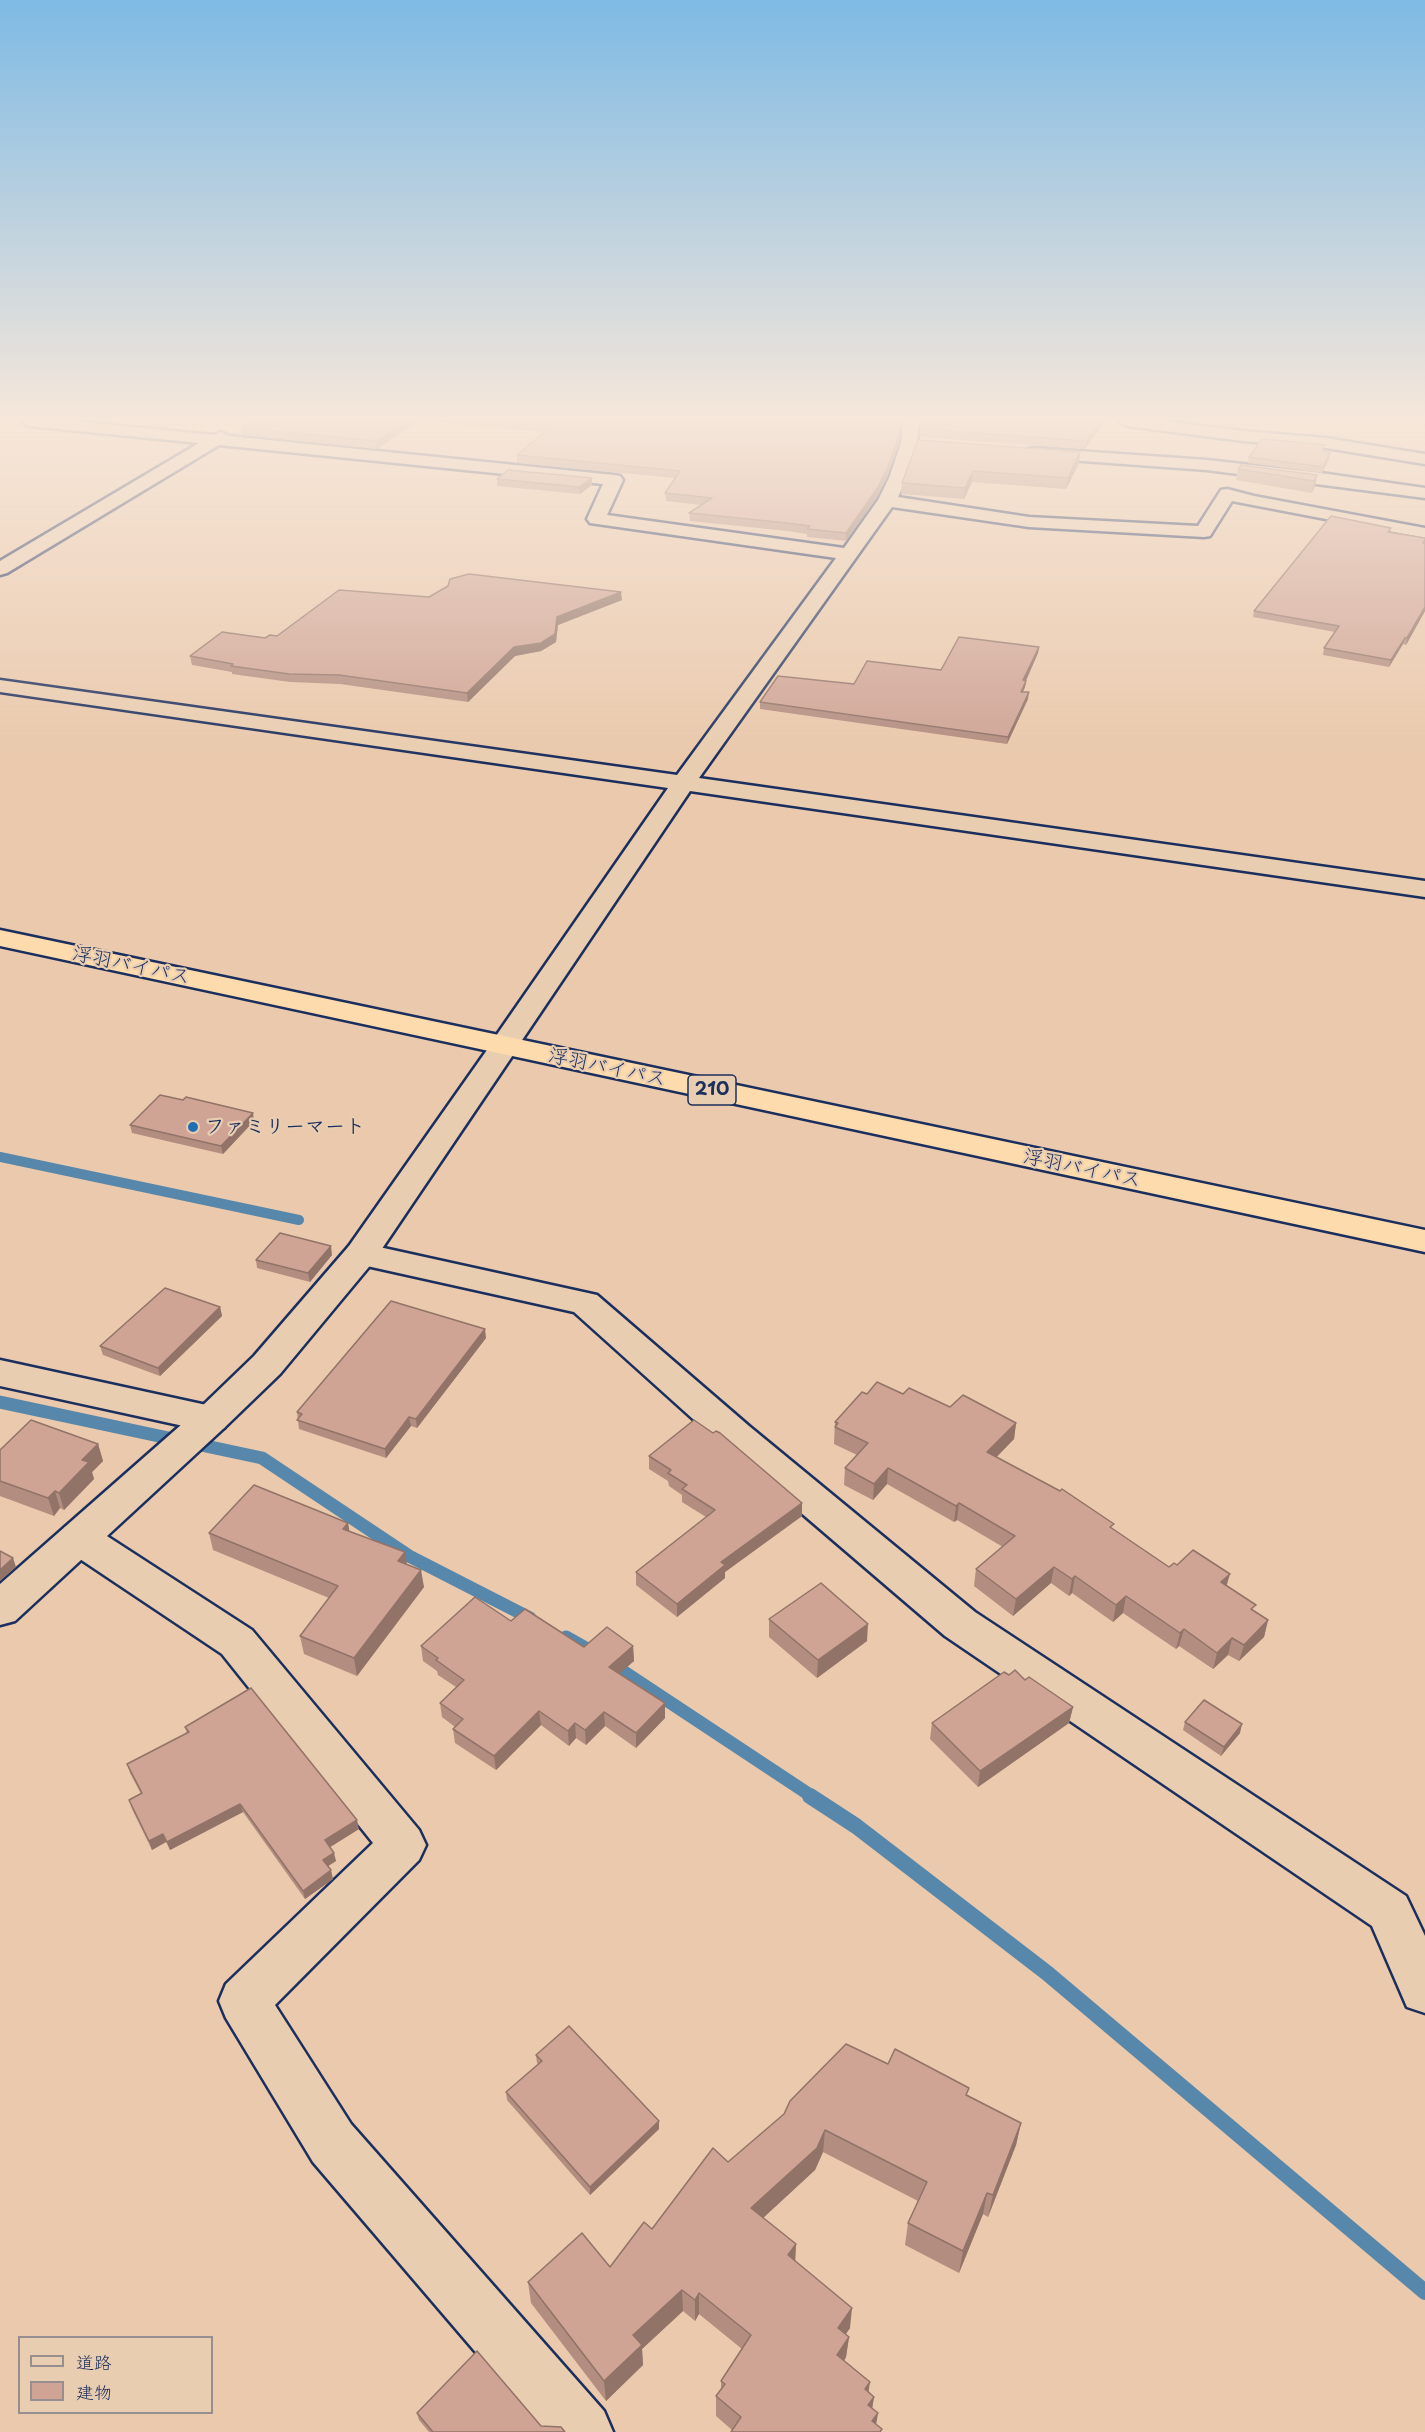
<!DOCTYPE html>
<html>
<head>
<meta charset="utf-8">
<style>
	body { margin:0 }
	#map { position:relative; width:1425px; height:2432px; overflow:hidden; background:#eac9ac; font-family:"Playpen Sans","Klee One",sans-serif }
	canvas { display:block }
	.legend { position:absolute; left:18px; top:2336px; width:195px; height:78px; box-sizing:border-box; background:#e9cdb0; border:2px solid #978e8f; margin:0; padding:8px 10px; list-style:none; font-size:18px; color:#1b2f5e }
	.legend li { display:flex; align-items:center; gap:12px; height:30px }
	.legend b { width:30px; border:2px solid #978e8f }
</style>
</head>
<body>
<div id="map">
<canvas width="1425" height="2432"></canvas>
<ul class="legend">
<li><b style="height:8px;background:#e9cdb0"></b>道路</li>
<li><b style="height:16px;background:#cfa495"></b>建物</li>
</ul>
</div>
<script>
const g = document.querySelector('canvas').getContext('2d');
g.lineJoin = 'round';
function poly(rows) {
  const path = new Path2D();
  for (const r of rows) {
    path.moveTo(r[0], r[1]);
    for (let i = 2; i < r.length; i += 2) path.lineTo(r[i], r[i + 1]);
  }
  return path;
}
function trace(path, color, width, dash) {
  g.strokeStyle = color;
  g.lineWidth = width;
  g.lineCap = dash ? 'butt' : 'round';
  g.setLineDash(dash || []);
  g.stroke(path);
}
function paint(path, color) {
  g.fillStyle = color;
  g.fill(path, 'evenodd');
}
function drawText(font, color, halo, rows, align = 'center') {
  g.font = font + ' "Playpen Sans","Klee One",sans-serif';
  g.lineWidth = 4.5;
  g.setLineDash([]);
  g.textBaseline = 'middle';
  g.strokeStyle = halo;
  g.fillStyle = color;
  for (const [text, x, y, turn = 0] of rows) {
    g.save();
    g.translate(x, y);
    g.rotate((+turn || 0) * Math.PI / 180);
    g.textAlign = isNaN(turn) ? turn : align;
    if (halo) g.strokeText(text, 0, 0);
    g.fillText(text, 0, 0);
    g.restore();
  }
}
trace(poly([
	[0,1157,299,1220]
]), '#5788ab', 10);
trace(poly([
	[0,1402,262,1458,409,1556,530,1618],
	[566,1637,596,1654],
	[612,1664,813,1797]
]), '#5788ab', 13);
trace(poly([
	[810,1796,856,1826,1047,1973,1425,2292]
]), '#5788ab', 16);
const minor = poly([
	[21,421,74,421,213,435,221,432,229,436,614,475,620,476,623,480,607,515,844,548,878,500,889,478,901,443,903,421,919,421,917,443,907,478,898,497,1029,517,1198,526,1221,490,1227,489,1254,496,1425,528,1425,538,1232,501,1210,536,1204,537,1029,527,892,507,699,778,1425,881,1425,897,690,791,514,1052,504,1055,494,1052,489,1046,668,788,0,692,0,680,677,775,836,558,590,523,587,519,603,484,219,445,7,573,0,575,0,561,199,443,29,426,21,421],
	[1119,421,1162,421,1243,431,1326,438,1425,454,1425,464,1326,448,1243,441,1127,426,1119,421],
	[1034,448,1207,460,1314,472,1425,488,1425,498,1207,470,1028,457,1026,453,1028,449,1034,448],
	[361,1243,597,1295,749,1426,975,1612,1406,1896,1425,1936,1425,2013,1407,2007,1372,1926,945,1636,723,1446,574,1312,349,1262,344,1254,349,1246,361,1243],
	[0,1360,211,1406,224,1410,230,1419,224,1428,211,1432,0,1386,0,1360],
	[79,1523,93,1527,252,1630,419,1830,426,1845,419,1860,275,2005,351,2124,604,2411,613,2432,544,2432,313,2162,226,2018,219,2001,226,1984,373,1843,222,1654,65,1549,59,1538,65,1527,79,1523]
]);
const tertiary = poly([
	[504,1037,514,1040,519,1046,373,1262,280,1374,224,1428,15,1621,0,1625,0,1584,198,1410,254,1356,349,1246,494,1040,504,1037]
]);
const trunk = poly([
	[0,930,1425,1230,1425,1252,0,946,0,930]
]);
trace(minor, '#1b2f5e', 5);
trace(tertiary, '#1b2f5e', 5);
trace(trunk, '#1b2f5e', 5);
paint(minor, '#e9cdb0');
paint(tertiary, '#e9cdb0');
paint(trunk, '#fedbac');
paint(poly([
	[252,421,417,421,377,449,242,435,241,428],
	[423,421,901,421,899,443,887,477,878,495,846,541,807,537,807,534,787,531,690,521,689,513,701,505,666,501,665,493,675,478,517,463,517,455,544,432],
	[921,421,1105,421,1085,449,920,437],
	[1324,451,1329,459,1322,473,1248,463,1249,457],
	[1080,452,1079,463,1066,489,972,482,964,499,901,494,902,483],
	[1238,469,1317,475,1315,486,1312,493,1236,480],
	[592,478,592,485,580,494,497,486,497,479],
	[1390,532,1425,538,1425,611,1406,645,1403,644,1389,667,1323,655,1324,648,1335,632,1253,617,1254,611],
	[429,597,622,600,558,625,556,642,541,651,515,656,468,702,340,684,290,682,232,674,232,672,192,665,190,656,277,636],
	[1039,647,1038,653,1026,681,1025,687,1023,692,1028,699,1007,744,760,709,760,702,854,684,941,670],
	[254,1121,223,1154,132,1133,130,1125],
	[332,1255,310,1282,257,1268,256,1260],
	[220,1307,222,1316,160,1376,103,1355,100,1346],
	[486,1338,417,1428,411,1426,386,1458,299,1429,297,1412],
	[867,1394,903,1394,950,1407,1016,1423,1014,1439,996,1457,1113,1529,1169,1567,1177,1565,1227,1586,1254,1611,1268,1620,1264,1637,1239,1661,1228,1655,1213,1669,1179,1646,1176,1649,1123,1613,1113,1622,1072,1593,1069,1596,1051,1583,1013,1616,974,1586,976,1569,1003,1547,957,1520,954,1522,887,1484,873,1500,844,1485,845,1468,857,1455,834,1444,835,1422],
	[98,1444,103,1461,92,1472,94,1479,64,1510,60,1508,54,1516,0,1496,0,1450],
	[649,1456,802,1503,802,1516,725,1572,725,1578,677,1617,636,1585,636,1572,706,1517,682,1502,682,1495,669,1486,668,1481,649,1469],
	[348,1523,349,1531,407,1565,424,1587,357,1676,304,1654,300,1636,329,1598,213,1550,209,1533],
	[769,1619,867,1641,817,1678,769,1637],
	[511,1621,584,1647,633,1646,634,1661,619,1673,665,1718,636,1748,605,1726,586,1745,576,1738,569,1746,541,1725,496,1770,455,1743,453,1729,455,1727,442,1717,440,1703,456,1687,438,1675,437,1671,423,1661,421,1646],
	[1009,1675,1025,1680,1073,1707,1069,1723,978,1787,930,1739,932,1723],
	[1185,1722,1240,1733,1221,1756,1183,1730],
	[185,1727,359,1829,330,1847,336,1861,328,1866,333,1879,305,1899,243,1812,170,1850,166,1842,152,1850,132,1809,129,1800,141,1794,130,1773,127,1764,187,1734],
	[536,2055,659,2129,590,2195,507,2100,506,2092,538,2064,537,2063],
	[888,2064,968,2095,1021,2123,1016,2145,988,2217,983,2214,959,2273,905,2245,908,2223,918,2201,823,2152,815,2170,763,2218,796,2244,795,2261,850,2328,846,2334,849,2337,846,2357,844,2361,869,2392,874,2397,872,2408,732,2430,716,2416,716,2396,721,2390,721,2381,742,2349,699,2314,695,2321,683,2311,642,2349,643,2365,606,2401,531,2303,528,2282,610,2267,728,2162],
	[417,2413,541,2426,565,2432,429,2432,419,2420]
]), '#b28d80');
paint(poly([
	[406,421,417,421,377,449,377,441],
	[901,421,899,443,887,477,878,495,846,541,846,533],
	[1101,421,1105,421,1085,449,1086,441],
	[1080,452,1079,463,1066,489,1068,478],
	[1330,453,1329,459,1322,473,1323,467],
	[973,471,972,482,964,499,965,488],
	[1317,475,1315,486,1312,493,1314,481],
	[592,478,592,485,580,494,579,487],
	[621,592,622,600,558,625,556,642,541,651,515,656,468,702,467,693,514,647,557,617],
	[1425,607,1425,611,1406,645,1407,638],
	[1405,638,1403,644,1389,667,1391,660],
	[1039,647,1038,653,1023,687,1023,680],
	[1026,681,1025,687,1020,698,1021,692],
	[1029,692,1028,699,1007,744,1008,737],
	[253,1113,254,1121,223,1154,221,1146],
	[331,1246,332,1255,310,1282,308,1273],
	[220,1307,222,1316,160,1376,158,1368],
	[485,1329,486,1338,417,1428,416,1419],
	[409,1417,411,1426,386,1458,385,1449],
	[1016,1423,1014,1439,985,1469,987,1452],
	[98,1444,103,1461,92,1472,94,1479,64,1510,59,1493,82,1460],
	[888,1468,887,1484,873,1500,874,1484],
	[55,1491,60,1508,54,1516,48,1498],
	[802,1503,802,1516,725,1572,725,1578,677,1617,677,1604,721,1562],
	[959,1503,957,1520,954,1522,956,1506],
	[348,1523,351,1540,343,1529],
	[405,1552,408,1570,398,1561],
	[13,1558,16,1567,0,1581,0,1570],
	[1054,1567,1051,1583,1013,1616,1016,1599],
	[421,1570,424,1587,357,1676,354,1658],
	[1230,1574,1225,1591,1221,1582],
	[1075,1576,1072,1593,1069,1596,1072,1579],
	[1126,1596,1123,1613,1113,1622,1116,1605],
	[1268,1620,1264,1637,1239,1661,1244,1645],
	[868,1624,867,1641,817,1678,818,1660],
	[1184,1629,1179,1646,1176,1649,1180,1633],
	[1232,1638,1228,1655,1213,1669,1217,1653],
	[633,1646,634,1661,610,1682,609,1667],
	[665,1703,665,1718,636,1748,636,1733],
	[1073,1707,1069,1723,978,1787,980,1771],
	[539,1711,541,1725,496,1770,494,1756],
	[604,1712,605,1726,586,1745,585,1730],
	[575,1723,576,1738,569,1746,568,1731],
	[1242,1724,1240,1733,1221,1756,1224,1747],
	[240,1804,243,1812,170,1850,167,1842],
	[357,1820,359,1829,327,1849,325,1840],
	[163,1834,166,1842,152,1850,149,1841],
	[334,1853,336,1861,325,1868,323,1860],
	[331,1870,333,1879,305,1899,303,1891],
	[659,2121,659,2129,590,2195,590,2187],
	[1021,2123,1016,2145,988,2217,993,2195],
	[825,2130,823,2152,815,2170,750,2230,751,2208],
	[987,2193,983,2214,959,2273,963,2251],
	[796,2244,795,2265,788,2255],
	[682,2290,683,2311,642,2349,643,2365,606,2401,604,2381,633,2335],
	[699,2293,699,2314,695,2321,695,2300],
	[852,2308,850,2328,836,2348,838,2328],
	[849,2337,846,2357,835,2376,837,2355],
	[870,2382,867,2402,865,2389],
	[874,2397,871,2416,868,2405],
	[878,2413,875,2432,872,2421]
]), '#917368');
const building = poly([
	[252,421,406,421,377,441,241,428,252,421],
	[501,421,901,421,899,435,887,469,878,487,846,533,807,529,810,526,787,523,689,513,712,498,665,493,680,471,517,455,552,426,501,421],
	[921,421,1101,421,1086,441,921,429,921,421],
	[1262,439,1325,445,1322,451,1330,453,1323,467,1249,457,1262,439],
	[918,440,1080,452,1068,478,973,471,965,488,902,483,918,440],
	[1241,465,1317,475,1314,481,1238,469,1241,465],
	[508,470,592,478,579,487,497,479,508,470],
	[1331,516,1391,528,1388,532,1425,538,1425,540,1423,543,1425,543,1425,607,1407,638,1405,638,1391,660,1324,648,1339,626,1254,611,1331,516],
	[469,574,621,592,557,617,555,634,541,643,514,647,467,693,339,675,289,674,231,666,233,664,190,656,222,632,265,638,270,635,277,636,339,590,429,597,448,586,450,579,469,574],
	[959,637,1039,647,1023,680,1026,681,1021,692,1029,692,1008,737,760,702,778,676,854,684,867,661,941,670,959,637],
	[160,1095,183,1100,186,1097,253,1113,221,1146,130,1125,160,1095],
	[280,1233,331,1246,308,1273,256,1260,280,1233],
	[165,1288,220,1307,158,1368,100,1346,165,1288],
	[391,1301,485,1329,416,1419,409,1417,385,1449,297,1420,302,1414,297,1412,391,1301],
	[877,1382,903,1394,909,1388,950,1407,963,1395,1016,1423,987,1452,1060,1491,1062,1489,1114,1524,1110,1527,1169,1567,1174,1563,1177,1565,1193,1550,1230,1574,1221,1582,1256,1605,1251,1609,1268,1620,1244,1645,1232,1638,1217,1653,1184,1629,1180,1633,1126,1596,1116,1605,1075,1576,1072,1579,1054,1567,1016,1599,976,1569,1015,1536,959,1503,956,1506,888,1468,874,1484,845,1468,868,1443,835,1427,838,1423,835,1422,862,1392,867,1394,877,1382],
	[31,1420,98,1444,82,1460,89,1462,59,1493,55,1491,48,1498,0,1481,0,1450,31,1420],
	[694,1420,713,1433,716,1431,720,1433,802,1503,721,1562,725,1565,677,1604,636,1572,715,1510,682,1489,687,1485,668,1473,671,1470,649,1456,694,1420],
	[254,1485,348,1523,343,1529,405,1552,398,1561,421,1570,354,1658,300,1636,338,1586,209,1533,254,1485],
	[0,1551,13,1558,0,1570,0,1551],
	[821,1583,868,1624,818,1660,769,1619,821,1583],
	[475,1597,511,1621,525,1609,584,1647,607,1627,633,1646,609,1667,665,1703,636,1733,604,1712,585,1730,575,1723,568,1731,539,1711,494,1756,453,1729,463,1719,440,1703,464,1680,436,1660,438,1658,421,1646,475,1597],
	[1015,1670,1025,1680,1029,1677,1073,1707,980,1771,932,1723,1004,1672,1009,1675,1015,1670],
	[251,1688,357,1820,325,1840,334,1853,323,1860,331,1870,303,1891,240,1804,167,1842,163,1834,149,1841,129,1800,142,1793,127,1764,189,1732,185,1727,251,1688],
	[1204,1700,1242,1724,1224,1747,1185,1722,1204,1700],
	[569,2026,659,2121,590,2187,506,2092,542,2061,536,2055,569,2026],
	[846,2044,888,2064,895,2049,969,2088,966,2095,1021,2123,993,2195,987,2193,963,2251,908,2223,927,2182,825,2130,817,2148,751,2208,796,2244,788,2255,852,2308,838,2328,849,2337,837,2355,870,2382,865,2389,874,2397,868,2405,878,2413,872,2421,882,2429,880,2432,731,2432,741,2417,716,2396,725,2384,721,2381,751,2335,699,2293,695,2300,682,2290,633,2335,642,2345,604,2381,528,2282,582,2233,610,2267,644,2222,652,2229,713,2148,728,2162,784,2114,790,2101,846,2044],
	[477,2351,541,2426,561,2427,565,2432,433,2432,417,2413,477,2351]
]);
paint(building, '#cfa495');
trace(building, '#917368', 1.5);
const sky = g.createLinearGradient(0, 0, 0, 761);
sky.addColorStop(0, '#7ebae4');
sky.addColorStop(0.55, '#f6e7da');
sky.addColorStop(1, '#f6e7da00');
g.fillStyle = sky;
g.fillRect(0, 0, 1425, 761);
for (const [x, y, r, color] of [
	[193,1127,6,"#1f6fb2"]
]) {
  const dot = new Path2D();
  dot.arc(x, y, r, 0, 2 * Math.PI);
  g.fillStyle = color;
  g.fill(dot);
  trace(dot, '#e9cdb0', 2);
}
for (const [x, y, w] of [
	[712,1090,48]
]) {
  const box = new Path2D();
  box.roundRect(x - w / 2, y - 15, w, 30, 4.5);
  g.fillStyle = '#e9cdb0';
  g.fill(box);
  trace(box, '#1b2f5e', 1.5);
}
drawText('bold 18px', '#1b2f5e', null, [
	["210",712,1090]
]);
drawText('20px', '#1b2f5e', '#e9cdb0', [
	["浮羽バイパス",131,966,12],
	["浮羽バイパス",607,1068,12],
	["浮羽バイパス",1082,1169,12]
]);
drawText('bold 20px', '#1b2f5e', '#e9cdb0', [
	["ファミリーマート",205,1127]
], 'left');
</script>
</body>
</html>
